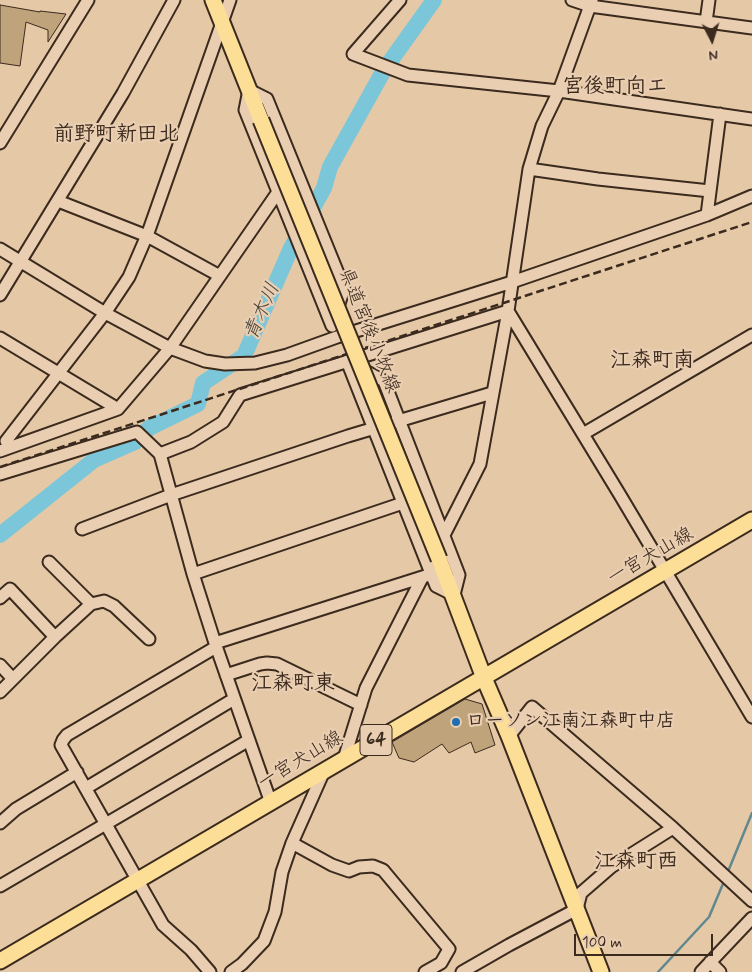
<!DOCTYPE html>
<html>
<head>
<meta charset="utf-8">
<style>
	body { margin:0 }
	#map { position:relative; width:752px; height:972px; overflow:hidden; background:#e5c8a6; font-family:Mynerve,sans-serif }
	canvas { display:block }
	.north { position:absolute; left:687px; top:15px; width:50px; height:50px; -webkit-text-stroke:4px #eaceb1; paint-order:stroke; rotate:175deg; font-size:14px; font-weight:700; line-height:20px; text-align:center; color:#3b2a1e }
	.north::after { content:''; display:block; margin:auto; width:18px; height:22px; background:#3b2a1e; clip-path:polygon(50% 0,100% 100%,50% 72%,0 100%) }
	.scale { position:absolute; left:574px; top:934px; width:139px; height:22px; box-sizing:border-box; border:2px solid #3b2a1e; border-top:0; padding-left:6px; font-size:15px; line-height:18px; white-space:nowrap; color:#3b2a1e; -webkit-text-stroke:4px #eaceb1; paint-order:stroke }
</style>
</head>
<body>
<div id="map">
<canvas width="752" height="972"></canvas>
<div class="north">N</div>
<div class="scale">100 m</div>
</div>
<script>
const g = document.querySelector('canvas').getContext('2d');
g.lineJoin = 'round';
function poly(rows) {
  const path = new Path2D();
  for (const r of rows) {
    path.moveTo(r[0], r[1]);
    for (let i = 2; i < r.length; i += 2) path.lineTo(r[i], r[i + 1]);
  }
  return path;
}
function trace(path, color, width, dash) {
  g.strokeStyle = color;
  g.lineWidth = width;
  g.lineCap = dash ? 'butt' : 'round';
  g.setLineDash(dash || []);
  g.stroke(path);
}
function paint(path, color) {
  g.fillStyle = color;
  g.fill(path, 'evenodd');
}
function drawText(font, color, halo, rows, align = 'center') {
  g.font = font + ' Mynerve,"Klee One",sans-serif';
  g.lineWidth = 4.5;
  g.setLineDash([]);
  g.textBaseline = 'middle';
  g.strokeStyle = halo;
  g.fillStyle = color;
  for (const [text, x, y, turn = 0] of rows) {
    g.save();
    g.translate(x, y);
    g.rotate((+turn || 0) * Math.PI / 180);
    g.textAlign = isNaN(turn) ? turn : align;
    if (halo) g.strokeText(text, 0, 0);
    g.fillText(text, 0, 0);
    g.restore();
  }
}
trace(poly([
	[727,874,752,813],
	[658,972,709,917,725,879]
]), '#61888e', 2.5);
trace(poly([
	[0,535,94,460,135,442,149,428,198,404,203,383,244,356,291,248,324,188,330,167,384,70,434,0]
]), '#7bc7d9', 16);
const building = poly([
	[0,5,40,12,40,11,66,14,48,42,48,30,26,22,20,66,0,63,0,5],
	[465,699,482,704,495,745,475,753,471,742,449,753,442,744,414,762,399,758,392,742,465,699]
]);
paint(building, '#bfa37a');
trace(building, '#3b2a1e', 1);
const minor = poly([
	[400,0,353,54,408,75,559,91,752,119],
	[572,0,590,6,752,28],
	[706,22,709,0],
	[249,90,267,99,344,288,332,326,245,110,249,90],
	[0,143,88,0],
	[529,169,598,179,710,191],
	[58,201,147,236,220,276],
	[707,215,720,114],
	[0,249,105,313,170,348,205,361,225,364,255,363,287,355,337,337,512,282,707,215,752,196],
	[0,295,123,93,174,0],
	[508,311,620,495,752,717],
	[0,338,118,409],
	[347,361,384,381,459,575,454,595,436,586,347,361],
	[583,434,752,335],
	[6,441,105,313,129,277,148,233,230,0],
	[0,451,118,409,170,348,278,192],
	[0,474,137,432,160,454],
	[82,529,171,495,348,436,492,393],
	[444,535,480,464,508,311,529,169,542,126,559,91,592,0],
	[49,562,91,604,55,637],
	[193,574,403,503],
	[0,598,10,589,55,637,0,692],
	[91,604,104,601,114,606,149,639],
	[215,643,432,574],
	[0,665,13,679],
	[226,675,260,664,267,663,277,664,361,705],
	[509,736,532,707,673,828,752,901],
	[344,759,366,688,422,578],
	[86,788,234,699],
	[271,803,215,643,193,574,160,454,191,442,223,422,240,395,508,311],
	[0,823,16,809,77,772],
	[292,843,332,865,349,871,359,867,373,866,383,870,449,949,441,963,425,972],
	[0,886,249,740],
	[710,962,720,972],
	[210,972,191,950,163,925,61,745,63,740,67,735,216,647],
	[231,972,242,964,264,941,275,912,282,872,292,843,324,771],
	[462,972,509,945,577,909,581,893,611,867,673,828],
	[701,972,752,918]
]);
const major = poly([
	[213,0,261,120],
	[439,559,484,678,509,736,601,972],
	[0,961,752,520]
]);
trace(minor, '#3b2a1e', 15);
trace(major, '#3b2a1e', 19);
trace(minor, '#eaceb1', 11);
trace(major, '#fcde96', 15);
trace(poly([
	[0,467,752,222]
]), '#3b2a1e', 2.5, [8, 4]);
const majorBridge = poly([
	[261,120,439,559]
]);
trace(majorBridge, '#3b2a1e', 19, []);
trace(majorBridge, '#fcde96', 15);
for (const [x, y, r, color] of [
	[456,722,5,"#1f6fb2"]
]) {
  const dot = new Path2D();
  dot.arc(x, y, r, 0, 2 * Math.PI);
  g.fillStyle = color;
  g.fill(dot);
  trace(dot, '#eaceb1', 2);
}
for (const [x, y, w] of [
	[376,740,32]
]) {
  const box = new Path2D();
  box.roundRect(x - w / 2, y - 15.5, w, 31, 4);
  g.fillStyle = '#eaceb1';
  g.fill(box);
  trace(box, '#3b2a1e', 1);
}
drawText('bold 18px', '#3b2a1e', null, [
	["64",376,740]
]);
drawText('19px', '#3b2a1e', '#eaceb1', [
	["県道宮後小牧線",368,331,68],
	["一宮犬山線",651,557,-30],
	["一宮犬山線",301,761,-31]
]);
drawText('bold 19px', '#3b2a1e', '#eaceb1', [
	["ローソン江南江森町中店",466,722]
], 'left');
drawText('italic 20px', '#45423a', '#eaceb1', [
	["青木川",263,312,-66]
]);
drawText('bold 21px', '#3b2a1e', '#eaceb1', [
	["宮後町向エ",615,88],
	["前野町新田北",116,136],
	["江森町南",652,362],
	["江森町東",293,685],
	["江森町西",636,863]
]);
</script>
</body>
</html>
